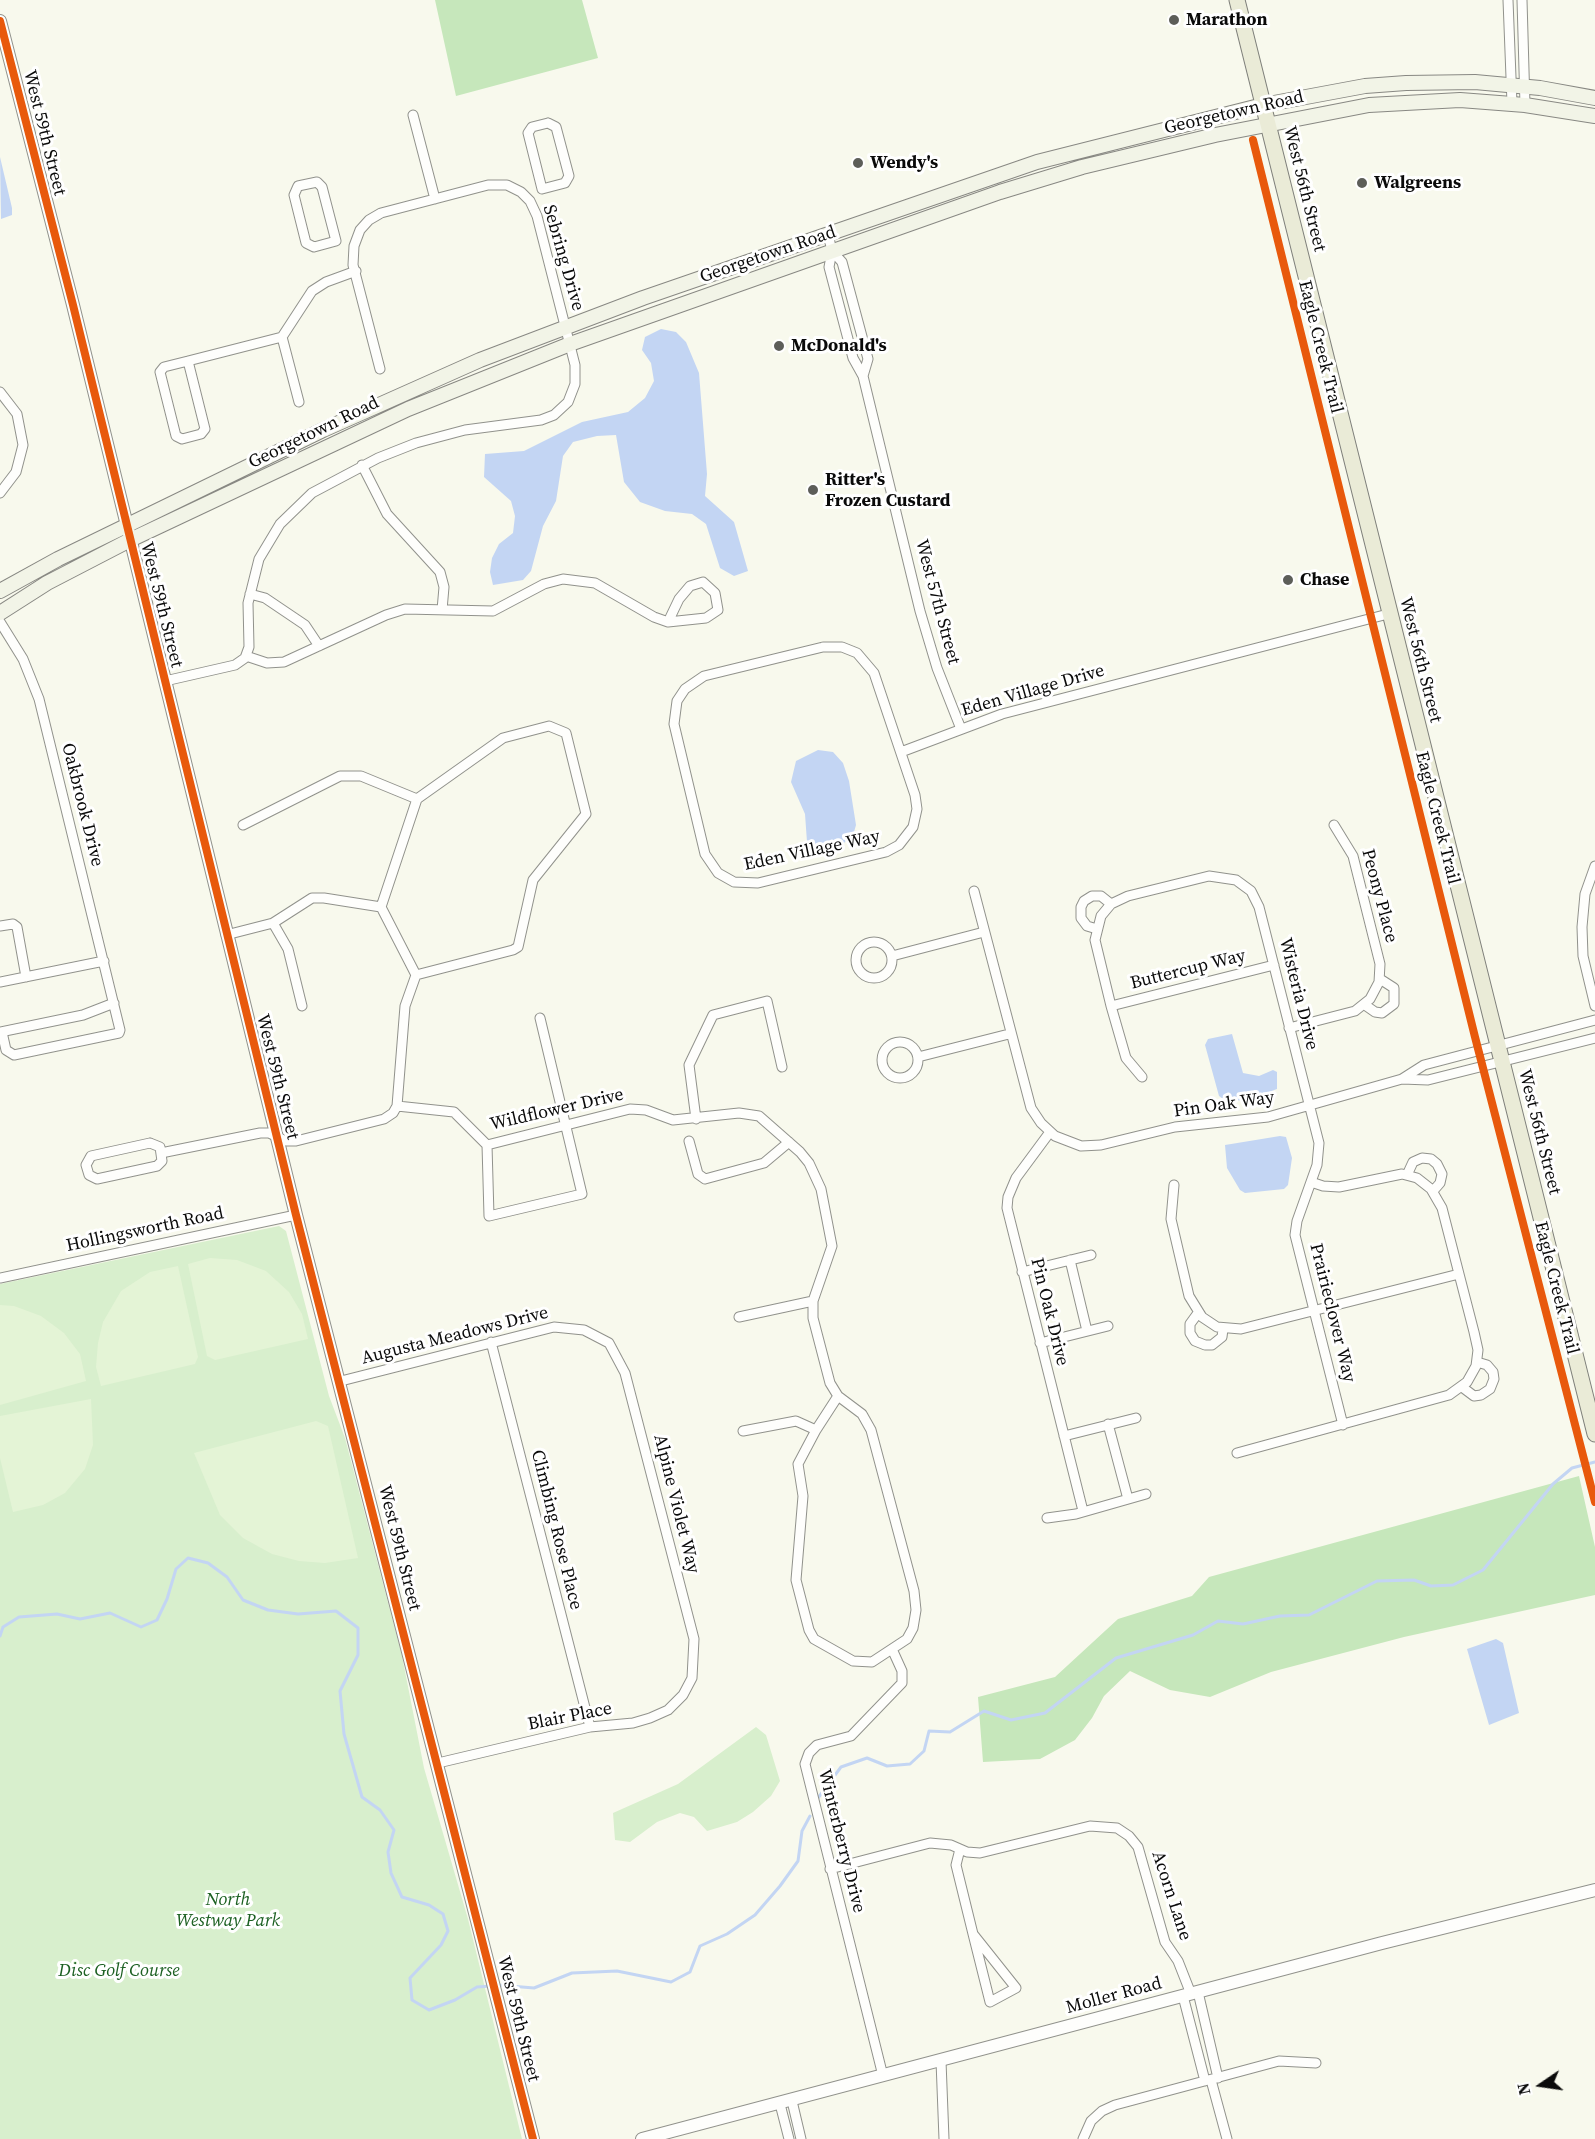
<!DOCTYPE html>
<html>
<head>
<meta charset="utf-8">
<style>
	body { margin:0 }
	#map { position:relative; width:1595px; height:2139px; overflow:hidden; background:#f8f9ed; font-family:"Source Serif 4",serif }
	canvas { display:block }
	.north { position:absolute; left:1511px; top:2055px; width:60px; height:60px; -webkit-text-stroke:4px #fff; paint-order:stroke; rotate:257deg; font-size:16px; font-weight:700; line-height:24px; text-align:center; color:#0a0a0a }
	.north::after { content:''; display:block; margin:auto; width:21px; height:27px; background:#0a0a0a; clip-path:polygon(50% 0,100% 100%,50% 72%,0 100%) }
</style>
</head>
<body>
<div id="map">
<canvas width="1595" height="2139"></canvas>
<div class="north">N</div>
</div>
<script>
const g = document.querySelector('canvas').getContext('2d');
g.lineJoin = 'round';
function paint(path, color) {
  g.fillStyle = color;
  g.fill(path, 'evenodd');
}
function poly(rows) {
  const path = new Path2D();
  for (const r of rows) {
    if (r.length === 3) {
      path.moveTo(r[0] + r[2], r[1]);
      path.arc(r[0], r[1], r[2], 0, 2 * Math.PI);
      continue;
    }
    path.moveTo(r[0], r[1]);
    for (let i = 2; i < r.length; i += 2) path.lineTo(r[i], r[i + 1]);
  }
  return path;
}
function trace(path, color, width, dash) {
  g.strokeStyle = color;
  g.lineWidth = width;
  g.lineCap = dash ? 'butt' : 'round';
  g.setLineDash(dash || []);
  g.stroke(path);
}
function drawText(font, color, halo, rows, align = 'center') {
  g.font = font + ' "Source Serif 4",serif';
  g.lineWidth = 6;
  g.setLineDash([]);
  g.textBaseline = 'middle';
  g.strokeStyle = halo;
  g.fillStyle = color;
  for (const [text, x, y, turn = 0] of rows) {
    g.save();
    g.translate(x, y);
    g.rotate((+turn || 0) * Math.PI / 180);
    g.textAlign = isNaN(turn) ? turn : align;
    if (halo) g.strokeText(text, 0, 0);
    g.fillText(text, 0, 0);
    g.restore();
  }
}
paint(poly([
	[279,1226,286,1231,329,1396,345,1438,402,1656,424,1768,468,1919,522,2139,0,2139,0,1284],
	[756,1727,766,1735,780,1781,771,1796,753,1812,737,1822,707,1831,694,1817,680,1813,657,1822,630,1842,615,1840,613,1813,678,1784]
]), '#d8efcd');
paint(poly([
	[435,0,582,0,598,58,456,96],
	[1579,1476,1595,1547,1595,1595,1404,1637,1271,1672,1210,1697,1170,1690,1130,1671,1104,1696,1092,1718,1075,1740,1040,1759,983,1762,978,1697,1055,1677,1118,1619,1192,1596,1209,1577]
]), '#c6e7bb');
paint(poly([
	[210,1258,237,1260,266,1271,289,1292,302,1314,308,1339,215,1360,207,1356,188,1264],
	[178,1266,198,1357,195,1364,101,1386,96,1367,98,1343,103,1322,121,1291,150,1272],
	[0,1305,14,1306,41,1316,64,1333,80,1354,86,1381,0,1405],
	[91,1399,93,1445,85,1469,65,1493,43,1505,13,1512,0,1458,0,1416],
	[316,1421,328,1426,358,1558,325,1563,299,1561,272,1554,243,1538,220,1515,194,1453]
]), '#e4f4d6');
paint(poly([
	[0,157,12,208,12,215,1,219],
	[661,329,676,332,686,342,699,373,707,474,705,496,734,522,748,571,734,576,720,568,706,524,692,514,665,511,640,502,624,482,616,435,597,436,573,442,563,456,556,501,543,526,531,571,523,580,493,585,490,572,492,558,499,544,513,533,515,516,511,501,484,477,485,454,524,451,582,422,628,412,645,398,654,381,651,363,642,350,645,337],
	[818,750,833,752,843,763,849,781,856,825,854,832,844,843,820,852,811,848,807,842,805,814,791,782,796,761],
	[1232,1034,1243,1073,1259,1076,1273,1070,1277,1072,1277,1089,1247,1100,1226,1101,1219,1096,1205,1045,1208,1039],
	[1280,1136,1286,1137,1292,1158,1288,1185,1284,1189,1245,1193,1240,1190,1227,1168,1225,1145],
	[1496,1639,1503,1643,1519,1713,1489,1725,1467,1649]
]), '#c3d5f3');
trace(poly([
	[0,1636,3,1627,19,1617,57,1614,80,1619,110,1613,141,1627,157,1620,167,1599,176,1569,188,1558,208,1563,227,1577,243,1600,268,1610,298,1614,336,1611,358,1628,358,1655,340,1691,344,1734,362,1797,380,1810,394,1830,388,1852,391,1873,402,1897,429,1905,443,1914,448,1931,441,1945,410,1978,412,2000,429,2010,455,2000,477,1987,491,1986],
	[818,1798,841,1767,867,1758,887,1766,910,1764,924,1751,929,1731,950,1732,984,1711,1011,1720,1045,1713,1116,1658,1193,1635,1218,1621,1243,1624,1280,1616,1309,1615,1377,1581,1414,1580,1431,1586,1453,1585,1483,1570,1553,1484,1572,1468,1595,1462],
	[498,1985,534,1988,572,1973,617,1971,671,1982,690,1972,700,1946,727,1934,755,1915,780,1886,798,1861,802,1831,810,1816]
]), '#c3d5f3', 3);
const minor = poly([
	[1508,0,1512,103],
	[1522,0,1525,105],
	[413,115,435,199],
	[548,123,556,127,569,176,565,183,542,189,528,133,532,127,548,123],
	[317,182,322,187,336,241,314,247,306,243,294,195,298,186,317,182],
	[828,234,832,251,829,267,853,358,863,376,920,611,937,668,961,729],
	[832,251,842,262,868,359,863,376],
	[188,361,205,429,201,434,182,439,176,436,160,372,164,367,188,361],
	[188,361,282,337],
	[0,392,17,414,23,445,16,472,0,493],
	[299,402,282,337,312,291,326,282,356,271],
	[362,465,387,514,440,572,444,587,442,610],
	[250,594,265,598,305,625,319,646],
	[0,622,23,659,39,699,120,1030,119,1033,14,1055,6,1050,2,1032],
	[823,647,842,647,857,653,874,673,915,795,917,809,913,827,899,845,886,852,758,883,734,882,718,873,705,854,674,724,677,701,685,689,704,676,823,647],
	[246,656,267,663,284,662,386,615,405,609,493,611,544,584,563,579,595,583,654,617,668,622,706,618,718,610,715,593,703,582,690,586,679,599,668,622],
	[165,681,235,665,245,658,249,647,248,603,259,559,280,524,312,493,378,458,416,443,465,430,541,420,554,415,568,402,575,384,575,365,537,216,530,201,521,192,507,185,488,185,381,213,369,220,360,230,354,246,353,265,380,369],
	[901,752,1002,714,1388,614],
	[243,825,340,776,361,776,417,799],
	[1595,866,1585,894,1582,927,1583,956,1595,1006],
	[974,891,1031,1108,1041,1123,1055,1136,1081,1146,1101,1145,1175,1127,1268,1117,1402,1079,1424,1065,1595,1020],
	[381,907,417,799,503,738,549,726,566,733,586,814,533,880,518,947,513,950,416,975],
	[273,923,288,949,302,1006],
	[0,926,13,924,17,927,26,977],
	[1097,929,1087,926,1081,918,1081,907,1084,901,1092,896,1101,896,1111,904],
	[226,935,273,923,312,898,324,898,381,907],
	[874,960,18],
	[892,956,984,932],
	[0,982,104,961],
	[1365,1005,1375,1012,1382,1013,1394,1004,1394,988,1380,979],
	[1111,1006,1274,965],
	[1289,1028,1355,1011,1370,999,1379,982,1380,964,1353,856,1334,825],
	[0,1032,83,1015,114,1003],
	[900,1060,18],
	[918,1057,1009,1034],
	[1142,1077,1126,1058,1111,1006,1095,940,1101,916,1111,904,1128,896,1209,876,1236,880,1251,891,1259,907,1319,1143,1317,1165,1297,1221,1295,1235,1343,1425],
	[1402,1079,1428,1080,1595,1038],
	[397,1106,454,1112,487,1145],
	[696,1119,689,1065,713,1015,767,1001,782,1067],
	[1050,1132,1016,1178,1008,1197,1007,1208,1083,1511],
	[689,1141,698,1174,705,1179,764,1163,789,1142],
	[150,1143,160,1147,162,1161,157,1166,97,1179,89,1175,86,1165,91,1156,150,1143],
	[487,1145,630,1109,646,1110,673,1120,739,1113,759,1116,800,1152,809,1163,821,1189,832,1246,813,1301],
	[487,1145,489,1216,582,1194,540,1018],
	[161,1153,260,1133,269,1133,286,1141,296,1141,384,1119,393,1113,397,1106,405,1006,416,975,381,907],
	[1407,1175,1413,1162,1422,1158,1431,1159,1437,1164,1442,1174,1440,1183,1433,1191],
	[1174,1185,1171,1219,1189,1296,1202,1317,1217,1327,1241,1329,1459,1274],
	[1070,1260,1087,1331],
	[1022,1272,1091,1255],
	[0,1278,296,1215],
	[1198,1313,1190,1324,1190,1333,1195,1341,1205,1345,1212,1345,1222,1337,1223,1329],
	[739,1317,813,1301,813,1318,830,1383,838,1396,862,1414,871,1430,914,1591,916,1610,913,1628,907,1639,872,1662,853,1661,814,1639,809,1630,796,1580,803,1496,798,1464,816,1430],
	[491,1342,590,1727],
	[1040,1343,1108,1326],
	[341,1381,554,1327,584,1330,609,1343,625,1373,694,1639,692,1678,683,1695,668,1710,650,1718,633,1723,590,1727,438,1763],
	[1462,1387,1474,1396,1481,1395,1490,1389,1494,1379,1493,1372,1487,1365,1477,1362],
	[1108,1424,1128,1499],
	[743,1431,796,1421,816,1430,838,1396],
	[1064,1436,1136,1418],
	[1237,1453,1449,1395,1467,1382,1476,1366,1478,1350,1474,1332,1442,1208,1431,1189,1417,1178,1402,1174,1339,1187,1323,1186,1311,1182],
	[1047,1518,1076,1514,1146,1494],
	[960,1849,956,1865,973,1934,1016,1988,990,2002,973,1934],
	[830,1869,930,1843,951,1845,967,1852,980,1853,1090,1826,1117,1828,1129,1836,1138,1847,1165,1942,1178,1961,1191,1994],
	[1198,1992,1218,2078],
	[1183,1996,1205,2081],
	[941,2061,944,2139],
	[883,2076,805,1764,809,1753,817,1745,851,1736,902,1683,902,1671,892,1649],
	[1211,2080,1227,2139],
	[792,2101,801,2139],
	[780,2104,789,2139],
	[1083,2139,1091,2121,1102,2111,1115,2105,1279,2061,1316,2063]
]);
const tertiary = poly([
	[0,21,73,305,296,1215,533,2139],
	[642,2139,1382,1943,1595,1890]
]);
const secondary = poly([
	[0,591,58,559,323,430,480,360,643,298,1037,162,1263,105,1365,86,1406,83,1475,82,1540,88,1595,98],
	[0,613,47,583,130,540,408,409,570,344,1000,192,1082,167,1215,135,1369,105,1460,100,1525,105,1595,116]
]);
const primary = poly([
	[1237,0,1595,1434]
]);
trace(minor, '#91928c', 11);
trace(tertiary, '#91928c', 14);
trace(secondary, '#888883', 16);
trace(primary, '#7e7f7a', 17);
trace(minor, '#fefefc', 9);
trace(tertiary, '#fefefc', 12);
trace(secondary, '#f2f4e7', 14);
trace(primary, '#eaebd7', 15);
trace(poly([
	[0,21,73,305,296,1215,533,2139],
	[1253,140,1475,1037,1595,1502]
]), '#e8590c', 8);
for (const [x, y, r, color] of [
	[1174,20,6,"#5d5e59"],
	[858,163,6,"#5d5e59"],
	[1362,183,6,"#5d5e59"],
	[779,346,6,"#5d5e59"],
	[813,490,6,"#5d5e59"],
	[1288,580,6,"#5d5e59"]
]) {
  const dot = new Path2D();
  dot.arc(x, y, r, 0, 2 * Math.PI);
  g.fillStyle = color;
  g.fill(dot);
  trace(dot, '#fff', 2);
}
drawText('bold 18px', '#0a0a0a', '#fff', [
	["Marathon",1186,20],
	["Wendy's",870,163],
	["Walgreens",1374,183],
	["McDonald's",791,346],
	["Ritter's",825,480],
	["Frozen Custard",825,501],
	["Chase",1300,580]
], 'left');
drawText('18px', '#0a0a0a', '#fff', [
	["Georgetown Road",1234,113,-13],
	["West 59th Street",44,133,76],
	["West 56th Street",1304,189,76],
	["Georgetown Road",768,255,-19],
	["Sebring Drive",563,258,74],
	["Eagle Creek Trail",1320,347,76],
	["Georgetown Road",314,433,-26],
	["West 57th Street",937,602,75],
	["West 59th Street",161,605,76],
	["West 56th Street",1420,660,76],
	["Eden Village Drive",1033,691,-16],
	["Oakbrook Drive",82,805,76],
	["Eagle Creek Trail",1437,818,76],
	["Eden Village Way",812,851,-12],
	["Peony Place",1379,896,75],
	["Buttercup Way",1188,970,-14],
	["Wisteria Drive",1298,994,76],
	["West 59th Street",277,1077,76],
	["Pin Oak Way",1224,1105,-8],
	["Wildflower Drive",557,1110,-13],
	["West 56th Street",1539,1132,76],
	["Hollingsworth Road",145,1230,-12],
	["Eagle Creek Trail",1556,1288,76],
	["Pin Oak Drive",1049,1312,76],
	["Prairieclover Way",1332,1313,76],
	["Augusta Meadows Drive",455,1336,-14],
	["Alpine Violet Way",676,1504,76],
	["Climbing Rose Place",556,1530,76],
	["West 59th Street",399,1548,76],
	["Blair Place",570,1717,-11],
	["Winterberry Drive",841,1841,76],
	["Acorn Lane",1171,1896,72],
	["Moller Road",1114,1996,-15],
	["West 59th Street",518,2019,76]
]);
drawText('italic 18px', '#1c6022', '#fff', [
	["North",228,1900],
	["Westway Park",228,1921],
	["Disc Golf Course",119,1971]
]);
</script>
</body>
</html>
